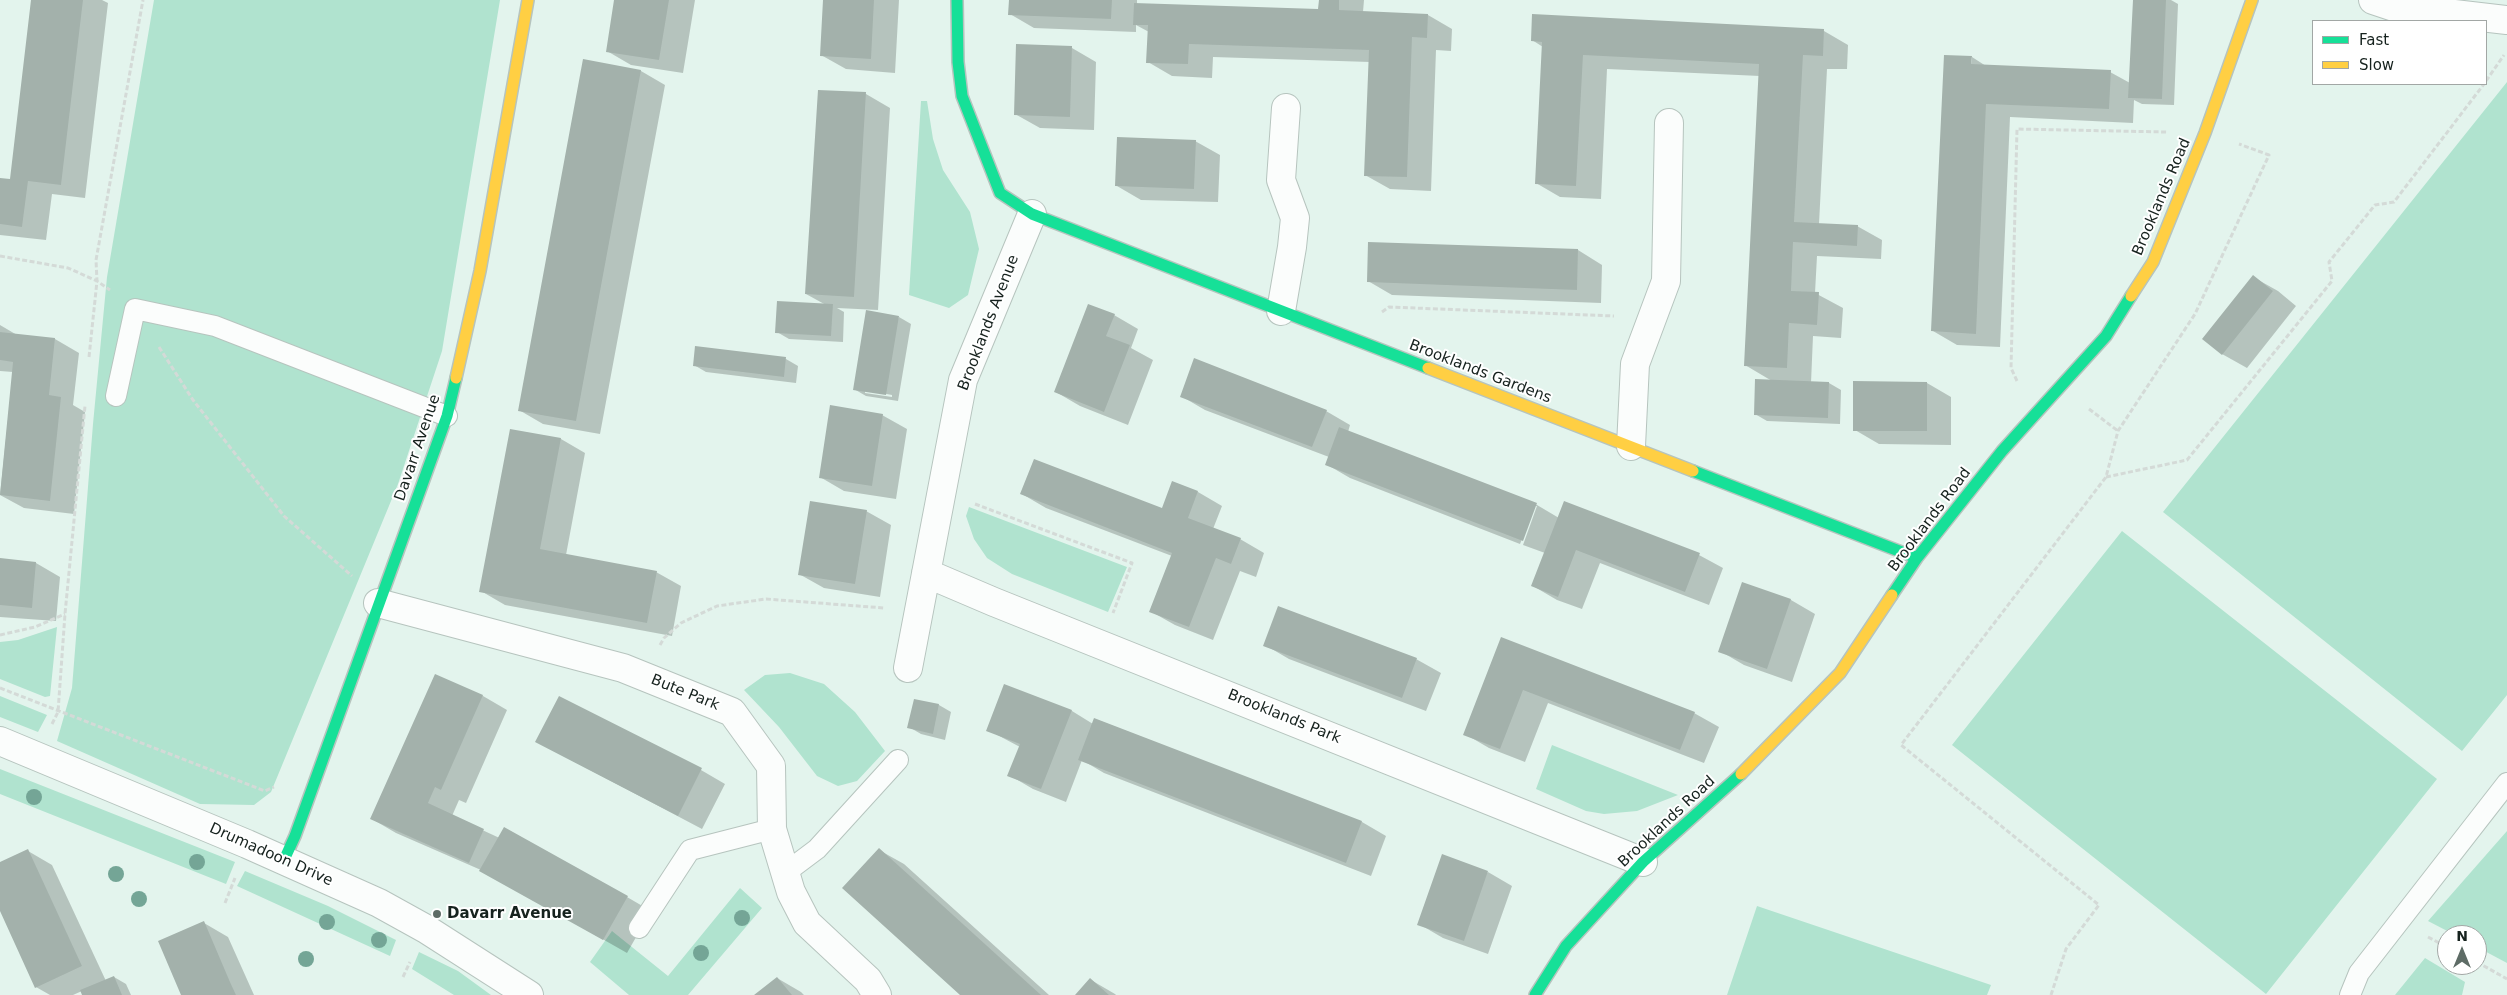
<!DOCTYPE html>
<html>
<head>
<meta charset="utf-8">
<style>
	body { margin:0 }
	#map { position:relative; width:2507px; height:995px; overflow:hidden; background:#e3f4ed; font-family:"DejaVu Sans",sans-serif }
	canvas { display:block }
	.legend { position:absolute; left:2312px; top:20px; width:175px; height:65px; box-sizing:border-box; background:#fff; border:1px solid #a2a7a5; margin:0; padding:6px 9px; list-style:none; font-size:15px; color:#16221e }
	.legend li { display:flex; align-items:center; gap:10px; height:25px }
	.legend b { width:25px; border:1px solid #a2a7a5 }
	.north { position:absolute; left:2437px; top:925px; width:50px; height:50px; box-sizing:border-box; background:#fff; border:1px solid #a2a7a5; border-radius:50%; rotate:0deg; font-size:14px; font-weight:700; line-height:20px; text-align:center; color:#16221e }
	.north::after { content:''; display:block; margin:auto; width:18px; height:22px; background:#5e6c66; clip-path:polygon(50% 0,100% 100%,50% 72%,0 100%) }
</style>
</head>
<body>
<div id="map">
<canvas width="2507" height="995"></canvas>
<ul class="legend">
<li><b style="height:6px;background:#16e098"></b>Fast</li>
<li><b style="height:6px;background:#ffcf43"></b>Slow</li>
</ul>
<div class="north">N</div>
</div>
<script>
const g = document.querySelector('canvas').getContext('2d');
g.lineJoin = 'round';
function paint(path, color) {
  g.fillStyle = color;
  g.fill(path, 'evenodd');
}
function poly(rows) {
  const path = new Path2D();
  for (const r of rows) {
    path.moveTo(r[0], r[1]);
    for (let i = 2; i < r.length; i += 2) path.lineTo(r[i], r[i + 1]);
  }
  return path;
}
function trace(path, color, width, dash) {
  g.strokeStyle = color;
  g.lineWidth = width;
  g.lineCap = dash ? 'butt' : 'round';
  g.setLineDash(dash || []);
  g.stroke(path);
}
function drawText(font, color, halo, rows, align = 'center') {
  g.font = font + ' "DejaVu Sans",sans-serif';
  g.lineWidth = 4;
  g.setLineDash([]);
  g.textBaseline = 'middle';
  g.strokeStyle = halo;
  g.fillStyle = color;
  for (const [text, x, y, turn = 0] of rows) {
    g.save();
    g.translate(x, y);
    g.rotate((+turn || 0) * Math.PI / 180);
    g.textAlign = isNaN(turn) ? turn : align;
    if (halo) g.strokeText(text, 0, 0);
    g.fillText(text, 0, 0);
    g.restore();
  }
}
paint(poly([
	[154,0,500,0,442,351,398,484,271,792,254,805,200,804,57,741,72,688,93,424,107,277],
	[2507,82,2507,695,2462,751,2163,512],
	[921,101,927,101,933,139,943,170,970,212,979,249,968,295,949,308,909,295],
	[969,507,1127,567,1108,612,1012,574,987,558,974,539,966,516],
	[2122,531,2437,779,2266,994,1952,745],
	[57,627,50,696,45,697,0,679,0,642,18,640],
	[790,673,824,684,855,712,885,751,857,781,838,786,817,776,779,727,744,690,765,675],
	[0,696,47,715,38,732,0,717],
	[1552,745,1678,795,1637,811,1604,814,1586,811,1536,789],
	[0,769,235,862,226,884,0,794],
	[2507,831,2507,963,2477,947,2477,935,2455,935,2428,921],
	[245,871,328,906,396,940,390,956,237,886],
	[740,888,762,908,688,995,629,995,590,962,612,931,668,976],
	[1757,906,1991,985,1987,995,1727,995],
	[419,952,458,971,491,995,454,995,412,969],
	[2425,958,2465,982,2462,995,2395,995]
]), '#b0e3cf');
paint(poly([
	[33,0,102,0,108,3,85,198,52,194,46,240,0,235,0,179,12,181],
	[615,0,695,0,683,73,631,65,607,51],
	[824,0,899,0,895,73,846,69,821,55],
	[1010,0,1137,0,1137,5,1320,11,1320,0,1364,0,1363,12,1428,15,1452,29,1451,51,1436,50,1431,191,1390,189,1365,175,1370,62,1213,57,1212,78,1172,76,1148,62,1149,32,1136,25,1136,32,1034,28,1010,14],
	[2134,0,2171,0,2178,4,2174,105,2142,104,2134,100,2133,123,2010,117,2000,347,1957,345,1933,331,1972,57,1986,66,2110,72,2130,83],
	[1534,16,1824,31,1848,45,1847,69,1827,69,1819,224,1857,226,1882,240,1881,259,1817,256,1815,293,1843,308,1841,338,1813,336,1811,383,1829,383,1841,390,1840,424,1767,421,1755,414,1772,381,1745,365,1760,76,1607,69,1601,199,1560,197,1536,183,1543,47,1532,40],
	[1072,48,1096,62,1094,130,1040,128,1015,114],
	[584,60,641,71,665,85,600,434,543,424,519,410],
	[819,91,866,94,890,108,878,310,837,308,844,312,843,342,789,339,777,332,826,305,806,294],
	[1195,141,1220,155,1218,202,1141,200,1117,186],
	[1369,244,1578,250,1602,265,1601,303,1392,295,1368,281],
	[2253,277,2278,291,2296,306,2247,368,2222,354],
	[1114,315,1138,329,1131,348,1153,360,1128,425,1080,406,1056,392],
	[899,317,911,324,898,401,866,396,854,389],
	[865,390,892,395,892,397,865,393],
	[0,325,17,335,55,339,79,353,73,405,85,412,74,514,24,508,0,495,13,372,0,371],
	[696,347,786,359,798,366,796,383,706,372,694,365],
	[1927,383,1951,397,1951,445,1879,444,1855,430],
	[1181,396,1326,411,1350,425,1348,432,1537,505,1559,518,1699,555,1723,568,1709,605,1600,563,1582,609,1557,600,1533,586,1545,553,1523,545,1537,506,1535,506,1520,544,1350,478,1326,464,1329,457,1205,410],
	[882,415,907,429,896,499,844,491,820,477],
	[511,430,561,439,585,453,566,555,656,572,681,586,672,636,505,605,481,591],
	[1173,482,1198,492,1222,506,1213,529,1240,539,1264,553,1256,577,1240,571,1213,640,1175,625,1150,611,1172,556,1046,508,1022,494,1162,510],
	[866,511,891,525,880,597,824,588,799,574],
	[0,560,36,563,60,577,56,621,0,617],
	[1743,584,1791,600,1815,614,1792,682,1744,665,1720,651],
	[1502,639,1694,713,1719,727,1704,763,1548,703,1525,762,1489,748,1465,734],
	[1265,645,1416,659,1441,673,1426,711,1289,659],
	[435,676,483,696,507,710,466,803,459,800,452,816,627,897,651,911,627,953,481,870,396,833,372,819],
	[1005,686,1072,711,1093,724,1095,719,1362,822,1386,836,1371,876,1104,773,1082,760,1066,802,1033,789,1009,775,1020,747,988,730],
	[915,700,939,705,951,712,945,740,921,734,909,727],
	[537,742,701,770,725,784,702,829],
	[879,850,904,864,1049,995,962,995],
	[28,851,52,865,106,981,114,977,126,984,131,995,84,995,82,991,73,995,50,995,36,987,0,908,0,863],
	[1488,872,1512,886,1488,954,1443,938,1419,924],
	[204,923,228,937,254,995,183,995],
	[777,978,801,992,804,995,756,995],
	[1091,980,1115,994,1116,995,1077,995]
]), '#0003');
paint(poly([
	[31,0,83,0,61,185,28,181,22,227,0,224,0,178,10,179],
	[614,0,669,0,659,60,606,52],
	[823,0,874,0,871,59,820,56],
	[1009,0,1112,0,1111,19,1008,15],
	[1319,0,1339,0,1339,10,1428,14,1427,38,1412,37,1407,177,1364,176,1369,50,1189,44,1188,64,1146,63,1148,25,1133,25,1134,3,1318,9],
	[2133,0,2166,0,2162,99,2128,98],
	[1532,14,1824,29,1823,56,1803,55,1794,222,1858,225,1857,246,1793,242,1791,291,1819,292,1817,325,1789,323,1787,368,1744,366,1759,64,1583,55,1576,186,1535,184,1542,42,1531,41],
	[1016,44,1072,46,1070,117,1014,115],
	[1944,55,1972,56,1971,64,2111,70,2109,109,1986,104,1976,334,1931,331],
	[583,59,641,70,576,421,518,411],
	[818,90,866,92,854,297,805,294],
	[1117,137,1196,140,1194,189,1115,186],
	[1368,242,1578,249,1577,290,1367,282],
	[2253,275,2273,291,2222,355,2202,339],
	[777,301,833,304,831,336,775,333],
	[1088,304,1115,314,1106,336,1130,345,1104,412,1054,392],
	[866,310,899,316,886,395,853,390],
	[0,332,55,338,49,395,61,397,50,501,0,495,13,362,0,360],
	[695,346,786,357,784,377,693,366],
	[1194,358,1327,410,1312,447,1180,397],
	[1755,379,1829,382,1828,418,1754,415],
	[1853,381,1927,382,1927,431,1853,431],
	[830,405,883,414,872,486,819,478],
	[1339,427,1537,503,1523,541,1325,465],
	[510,429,561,438,540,549,657,571,647,623,479,592],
	[1034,459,1162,508,1172,481,1198,491,1188,518,1241,538,1231,564,1216,558,1189,627,1149,612,1172,553,1020,494],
	[810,501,867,510,855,584,798,575],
	[1564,501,1700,553,1685,592,1576,550,1558,597,1531,586],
	[0,558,36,562,32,608,0,605],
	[1742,582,1791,599,1767,669,1718,652],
	[1278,606,1417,658,1402,698,1263,646],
	[1501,637,1695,712,1680,750,1523,690,1500,749,1463,735],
	[435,674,483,695,441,790,435,787,428,803,484,829,469,863,370,819],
	[1004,684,1072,710,1041,789,1007,776,1020,744,986,731],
	[559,696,702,768,678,816,535,742],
	[914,699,939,704,933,734,907,728],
	[1094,718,1362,821,1346,863,1078,760],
	[504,827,628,896,603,940,479,871],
	[879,848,920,885,1041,995,960,995,842,888],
	[28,849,82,966,35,988,0,911,0,862],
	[1442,854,1488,871,1464,941,1417,925],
	[204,921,230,982,236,995,181,995,158,941],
	[114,976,122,995,82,995,80,990],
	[777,977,792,995,754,995],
	[1090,978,1109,995,1075,995]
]), '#a3b1ab');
const lane = poly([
	[116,396,135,309,215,326,447,416],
	[785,873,817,849,898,760],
	[639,928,690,850,772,829],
	[2350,995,2359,973,2507,783]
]);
const street = poly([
	[2373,0,2394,7,2507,20],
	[1281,311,1292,247,1295,218,1281,180,1286,108],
	[1631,446,1635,364,1666,281,1669,123],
	[926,573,994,602,1643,862],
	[378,603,623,668,732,712,771,766,772,829,791,892,807,923,868,980,877,995],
	[908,668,963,380,1032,214],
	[0,741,247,844,379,903,426,929,529,995]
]);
const fast = poly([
	[957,0,958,62,962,96,1000,193,1032,214,1428,368],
	[1693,471,1917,558],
	[1892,595,1917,558,2002,451,2106,336,2131,296],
	[284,860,295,836,447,416,456,378],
	[1535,995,1566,946,1643,862,1741,774]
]);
const slow = poly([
	[2131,296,2153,262,2205,133,2252,0],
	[1428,368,1693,471],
	[456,378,480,271,528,0],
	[1741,774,1840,673,1892,595]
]);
trace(lane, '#b6c4be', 22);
trace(street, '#b6c4be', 30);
trace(fast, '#b6c4be', 14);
trace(slow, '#b6c4be', 14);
trace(poly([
	[2486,81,2504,55],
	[0,256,68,268,97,281,110,290],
	[1382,312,1389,307,1614,316],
	[159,347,193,400,284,516,352,576],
	[89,357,97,281,96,260,143,0],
	[2017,381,2011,368,2017,129,2167,132],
	[2089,409,2118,431],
	[2106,477,2187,460,2332,281,2329,262,2375,205,2394,202,2484,84],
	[975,504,1132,563,1113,613],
	[0,635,35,627,65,614],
	[660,645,664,638,681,623,717,606,766,599,884,608],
	[0,688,265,791,274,787],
	[52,724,58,712,65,614,85,406],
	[225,903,235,878],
	[2428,937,2447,947],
	[2477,962,2507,979],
	[403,977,410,962],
	[2051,995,2066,949,2099,905,1901,745,2106,477,2118,431,2195,314,2269,155,2239,144]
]), '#d4dad7', 3, [5, 2.5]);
trace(lane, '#fbfdfc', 20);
trace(street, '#fbfdfc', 28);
trace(fast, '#16e098', 11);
trace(slow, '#ffcf43', 11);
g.fillStyle = '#74a596';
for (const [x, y] of [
	[34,797],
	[197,862],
	[116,874],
	[139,899],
	[742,918],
	[327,922],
	[379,940],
	[701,953],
	[306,959]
]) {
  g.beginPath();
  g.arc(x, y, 8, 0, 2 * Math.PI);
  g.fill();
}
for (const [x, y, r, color] of [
	[437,914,5,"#5e6c66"]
]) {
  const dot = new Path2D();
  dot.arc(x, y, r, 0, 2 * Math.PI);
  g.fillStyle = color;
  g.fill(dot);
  trace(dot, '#fff', 2);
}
drawText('15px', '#16221e', '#fff', [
	["Brooklands Road",2162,197,-67],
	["Brooklands Avenue",989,323,-69],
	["Brooklands Gardens",1480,372,21],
	["Davarr Avenue",418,448,-71],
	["Brooklands Road",1930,520,-53],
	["Bute Park",685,693,22],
	["Brooklands Park",1284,717,22],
	["Brooklands Road",1667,822,-43],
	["Drumadoon Drive",271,855,24]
]);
drawText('bold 15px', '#16221e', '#fff', [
	["Davarr Avenue",447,914]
], 'left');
</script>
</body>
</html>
